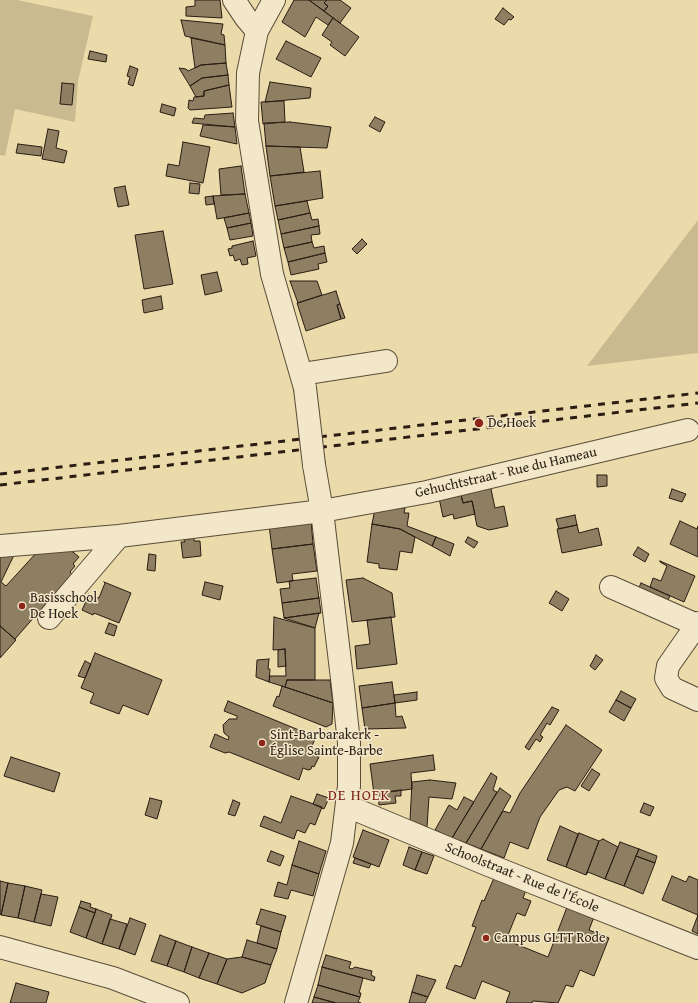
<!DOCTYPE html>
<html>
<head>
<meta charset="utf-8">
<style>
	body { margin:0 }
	canvas { display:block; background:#ebdaaa }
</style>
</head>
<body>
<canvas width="698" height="1003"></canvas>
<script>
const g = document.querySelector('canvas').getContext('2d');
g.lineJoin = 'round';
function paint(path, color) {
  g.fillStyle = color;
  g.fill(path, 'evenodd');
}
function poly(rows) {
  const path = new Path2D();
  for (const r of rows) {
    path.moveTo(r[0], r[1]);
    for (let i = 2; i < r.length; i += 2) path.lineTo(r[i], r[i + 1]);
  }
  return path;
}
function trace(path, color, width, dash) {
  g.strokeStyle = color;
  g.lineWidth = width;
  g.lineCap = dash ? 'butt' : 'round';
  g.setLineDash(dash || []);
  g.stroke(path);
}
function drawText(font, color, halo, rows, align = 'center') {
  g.font = font + ' "Gentium Book Plus",serif';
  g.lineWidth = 3;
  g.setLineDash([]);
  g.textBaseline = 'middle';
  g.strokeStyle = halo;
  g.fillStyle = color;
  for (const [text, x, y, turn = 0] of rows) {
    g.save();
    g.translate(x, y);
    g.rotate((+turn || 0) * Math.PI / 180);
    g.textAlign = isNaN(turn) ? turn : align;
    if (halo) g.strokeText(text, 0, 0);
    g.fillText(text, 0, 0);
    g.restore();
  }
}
paint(poly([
	[0,0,17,0,93,16,78,81,75,122,15,109,5,156,0,155],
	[698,220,698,353,587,366]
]), '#caba90');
const building = poly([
	[195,0,220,0,222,18,186,16,186,7,195,6,195,0],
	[294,0,309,0,333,18,328,25,316,17,305,37,282,22,294,0],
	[309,0,327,0,324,3,328,6,324,11,309,0],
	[327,0,340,0,351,8,340,23,324,11,328,6,324,3,327,0],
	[503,8,514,17,511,20,509,19,504,25,495,19,503,8],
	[333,18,359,37,345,56,330,45,332,42,322,35,333,18],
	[181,20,223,24,221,34,224,35,225,45,185,36,181,20],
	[191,38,225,45,226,63,201,65,195,68,191,38],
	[286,41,321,58,311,77,276,59,286,41],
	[90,51,107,55,106,62,88,59,90,51],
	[226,63,228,75,202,78,190,86,179,68,186,69,188,71,201,65,226,63],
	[130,66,138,69,133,86,128,84,130,77,127,76,130,66],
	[228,75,229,85,204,91,204,96,196,97,190,86,202,78,228,75],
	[270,82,311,88,310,98,265,102,270,82],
	[62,83,74,84,72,105,60,104,62,83],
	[229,85,232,107,190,110,188,108,189,100,193,101,194,97,204,96,204,91,229,85],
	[284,101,285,122,263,124,261,102,284,101],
	[162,104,176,108,174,116,160,112,162,104],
	[233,113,235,127,192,123,194,118,204,119,205,115,233,113],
	[375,117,385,122,380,132,369,126,375,117],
	[290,122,331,127,327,148,266,146,264,123,290,122],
	[203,125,235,127,237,144,200,136,203,125],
	[48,129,59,131,56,148,67,151,64,163,42,159,48,129],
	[183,142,210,147,203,183,166,176,168,164,179,166,183,142],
	[18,144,42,147,41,156,16,153,18,144],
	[266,146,300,147,304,172,270,176,266,146],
	[241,166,245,194,221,195,219,169,241,166],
	[320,171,323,198,275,206,270,176,320,171],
	[190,183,200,184,199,194,189,193,190,183],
	[125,186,129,205,118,207,114,188,125,186],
	[245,194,249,213,217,219,213,196,245,194],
	[213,196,214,204,206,205,205,197,213,196],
	[307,201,310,213,278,220,275,206,307,201],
	[249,213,251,223,227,228,224,218,249,213],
	[310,213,312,220,318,219,319,226,281,234,278,220,310,213],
	[251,223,253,236,230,240,227,228,251,223],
	[319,226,320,234,311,235,312,242,284,248,281,234,319,226],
	[163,231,173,284,144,289,135,235,163,231],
	[362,239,367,244,357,254,352,249,362,239],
	[253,241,256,256,247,258,248,264,242,265,240,259,235,261,233,255,230,256,228,249,232,248,232,246,253,241],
	[312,242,314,248,324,246,325,253,288,262,284,248,312,242],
	[325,253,327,262,318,264,319,269,291,275,288,262,325,253],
	[217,272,222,291,205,295,201,275,217,272],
	[290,281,317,281,322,295,298,303,290,281],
	[336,291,340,304,337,305,341,319,306,331,297,303,336,291],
	[161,296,163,309,144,313,142,300,161,296],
	[340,304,345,318,341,319,337,305,340,304],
	[597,475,607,475,607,486,597,487,597,475],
	[490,484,495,508,504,506,508,526,489,530,477,526,472,501,463,503,460,491,490,484],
	[672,489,686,494,682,502,669,498,672,489],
	[460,491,463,503,472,501,475,514,454,519,453,514,443,517,439,498,460,491],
	[402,504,402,508,405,508,404,513,409,513,407,526,436,537,432,546,400,529,372,524,375,509,402,504],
	[575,515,577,525,559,529,556,519,575,515],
	[311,520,313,544,272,549,269,525,311,520],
	[680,521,697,529,698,526,698,557,670,544,680,521],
	[372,524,400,529,415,537,412,553,400,551,397,570,379,568,379,564,367,562,372,524],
	[577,525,579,533,598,528,602,545,562,553,557,529,577,525],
	[436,537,454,544,450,556,432,546,436,537],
	[468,537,478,542,474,548,465,542,468,537],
	[194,538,194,541,200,541,201,556,183,558,181,542,185,542,184,540,194,538],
	[313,544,317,571,292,574,293,581,277,583,272,549,313,544],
	[638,547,649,554,645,562,633,555,638,547],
	[68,548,79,557,73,564,75,566,70,572,72,574,15,639,0,626,0,554,15,553,1,582,6,586,38,551,68,548],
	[149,554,156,555,155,571,147,570,149,554],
	[660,561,695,576,684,602,650,587,653,578,661,581,667,566,660,562,660,561],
	[316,578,319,598,282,603,280,589,290,588,289,581,316,578],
	[363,578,392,593,395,617,352,622,346,580,363,578],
	[104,582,131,593,119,623,94,613,93,615,82,610,89,595,88,594,99,598,105,583,104,582],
	[205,582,223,586,220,600,202,595,205,582],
	[641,583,670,596,666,604,637,592,641,583],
	[556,591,569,599,562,611,549,603,556,591],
	[319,598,321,613,284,618,282,603,319,598],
	[319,613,315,628,284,618,319,613],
	[274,617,315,628,315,680,287,680,285,687,269,682,270,676,286,676,285,649,273,650,274,617],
	[391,617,397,664,357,669,355,646,370,644,367,620,391,617],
	[109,623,117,626,114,636,105,633,109,623],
	[0,626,16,640,0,658,0,626],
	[285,649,286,666,278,667,278,650,285,649],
	[95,653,162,680,148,715,123,705,119,714,90,703,94,693,81,688,95,653],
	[596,655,603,660,595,670,590,666,596,655],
	[269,659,268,669,270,669,269,682,256,677,257,660,269,659],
	[85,661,91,664,85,678,78,676,85,661],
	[287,680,330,680,333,703,285,687,287,680],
	[392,682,395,703,362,708,359,686,392,682],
	[282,686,333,703,332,724,326,727,273,706,277,696,279,697,282,686],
	[621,691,636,699,631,708,616,700,621,691],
	[417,692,417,700,395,703,394,695,417,692],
	[616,700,631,708,624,721,609,712,616,700],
	[228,701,316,737,311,748,314,749,314,755,319,757,314,767,312,766,311,769,308,770,303,768,299,780,229,752,225,753,210,747,215,734,228,740,229,737,224,733,223,725,229,719,237,719,237,716,224,711,228,701],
	[395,703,396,717,402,716,406,728,365,729,362,708,395,703],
	[552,707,559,710,550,725,547,723,540,735,543,737,540,742,536,739,529,750,525,747,552,707],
	[566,725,602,750,575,791,567,787,559,790,540,817,528,849,510,842,504,858,481,849,503,811,510,813,520,793,566,725],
	[433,755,435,770,411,773,412,789,374,794,370,764,433,755],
	[11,757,60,773,54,792,4,776,11,757],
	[592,769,600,774,589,791,581,786,592,769],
	[491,773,497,777,493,790,497,792,466,843,452,838,491,773],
	[430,780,456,783,452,799,429,797,427,827,410,820,412,782,430,780],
	[500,788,511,796,481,849,466,843,500,788],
	[401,790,401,796,395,796,396,803,379,805,378,793,401,790],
	[317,794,329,798,324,809,313,804,317,794],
	[291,796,322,807,315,825,310,823,305,833,297,830,294,839,260,826,264,816,281,823,291,796],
	[464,797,474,802,452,838,435,830,449,805,457,810,464,797],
	[150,798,162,801,157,819,145,815,150,798],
	[233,800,240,803,235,816,228,814,233,800],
	[644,803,654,807,650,816,640,812,644,803],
	[560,826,578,834,566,867,547,860,560,826],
	[363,830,389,840,379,867,353,857,363,830],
	[579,833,599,841,586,875,566,867,579,833],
	[603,839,618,847,605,879,588,872,586,875,599,841,603,839],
	[299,841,326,851,319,874,292,865,299,841],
	[620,842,639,849,624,886,605,879,620,842],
	[409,847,422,852,415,870,403,865,409,847],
	[639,849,657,856,655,863,636,856,639,849],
	[271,851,284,856,280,866,267,861,271,851],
	[422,852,434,856,427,874,415,870,422,852],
	[636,856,655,863,643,894,624,886,636,856],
	[355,858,371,864,369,868,353,863,355,858],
	[292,865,319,874,313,896,291,890,288,899,274,896,278,882,287,885,292,865],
	[672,876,686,882,689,876,698,880,698,915,662,900,672,876],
	[494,878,526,890,523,898,531,901,525,916,517,913,506,940,548,957,567,907,594,917,589,930,609,938,594,976,580,970,573,987,566,985,558,1003,533,1001,532,1003,506,1003,510,992,482,981,475,999,446,988,455,965,461,967,476,927,472,926,482,900,484,901,494,878],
	[0,881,8,883,1,915,0,914,0,881],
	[8,883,25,886,18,918,1,915,8,883],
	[25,886,42,890,34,922,18,918,25,886],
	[41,894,58,897,51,926,34,922,41,894],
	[81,901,91,904,90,907,96,909,95,913,79,907,81,901],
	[79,907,95,913,86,938,70,932,79,907],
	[96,909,112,915,102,944,86,938,96,909],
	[261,909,286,916,281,932,256,924,261,909],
	[698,915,698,934,692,931,698,915],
	[130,918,146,924,135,955,119,949,130,918],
	[110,919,127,924,119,949,102,944,110,919],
	[261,926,281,932,277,949,257,943,261,926],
	[160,935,176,941,167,966,151,961,160,935],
	[247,940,277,949,271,965,242,957,247,940],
	[176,941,192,947,184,972,167,966,176,941],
	[192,947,209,953,199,978,184,972,192,947],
	[209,953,227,959,217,984,199,978,209,953],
	[326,955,351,962,349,968,352,969,355,967,372,971,371,975,375,977,374,981,322,967,326,955],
	[242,957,271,965,265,983,242,993,217,984,227,959,242,957],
	[322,967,363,978,359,993,361,993,360,997,318,985,322,967],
	[417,975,436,980,428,997,412,992,417,975],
	[16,983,49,992,46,1003,10,1003,16,983],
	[318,985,360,997,358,1002,361,1003,336,1003,314,997,318,985],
	[412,992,428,997,425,1003,409,1003,412,992],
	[314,997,336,1003,312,1003,314,997]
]);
paint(building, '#8e7f62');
trace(building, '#2a1d13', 1);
const minor = poly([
	[234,0,246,18,257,31],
	[274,0,257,31,248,73,247,121,272,274,305,388],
	[302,374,386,361],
	[0,546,119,536,322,511,427,492,688,430],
	[611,587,697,625],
	[49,618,119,536],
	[698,623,668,666,666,678,672,688,698,700],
	[347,806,486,864,698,948],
	[0,947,113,978,178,1003],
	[296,1003,342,843,349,786,349,743,343,687,322,511,314,465]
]);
trace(minor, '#5a4c39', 24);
trace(minor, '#f2e7c8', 22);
trace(poly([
	[0,474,698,393],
	[0,485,698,403]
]), '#2a1d13', 3, [7, 7]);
const minorBridge = poly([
	[305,388,314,465]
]);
trace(minorBridge, '#5a4c39', 24, []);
trace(minorBridge, '#f2e7c8', 22);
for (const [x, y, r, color] of [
	[479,423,5,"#8f2418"],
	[22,606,4,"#8f2418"],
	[262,743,4,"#8f2418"],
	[486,938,4,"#8f2418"]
]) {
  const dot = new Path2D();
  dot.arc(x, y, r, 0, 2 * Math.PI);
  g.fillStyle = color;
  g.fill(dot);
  trace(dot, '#f2e7c8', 1.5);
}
drawText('14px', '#2a1d13', '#f2e7c8', [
	["De Hoek",488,423],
	["Basisschool",30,598],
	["De Hoek",30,614],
	["Sint-Barbarakerk -",270,735],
	["Église Sainte-Barbe",270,751],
	["Campus GLTT Rode",494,938]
], 'left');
drawText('14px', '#2a1d13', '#f2e7c8', [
	["Gehuchtstraat - Rue du Hameau",506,473,-13],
	["Schoolstraat - Rue de l'École",522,878,22]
]);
g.letterSpacing = '1px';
drawText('15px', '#7a1f14', '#f2e7c8', [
	["DE HOEK",359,796]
]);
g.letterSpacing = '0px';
</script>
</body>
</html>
